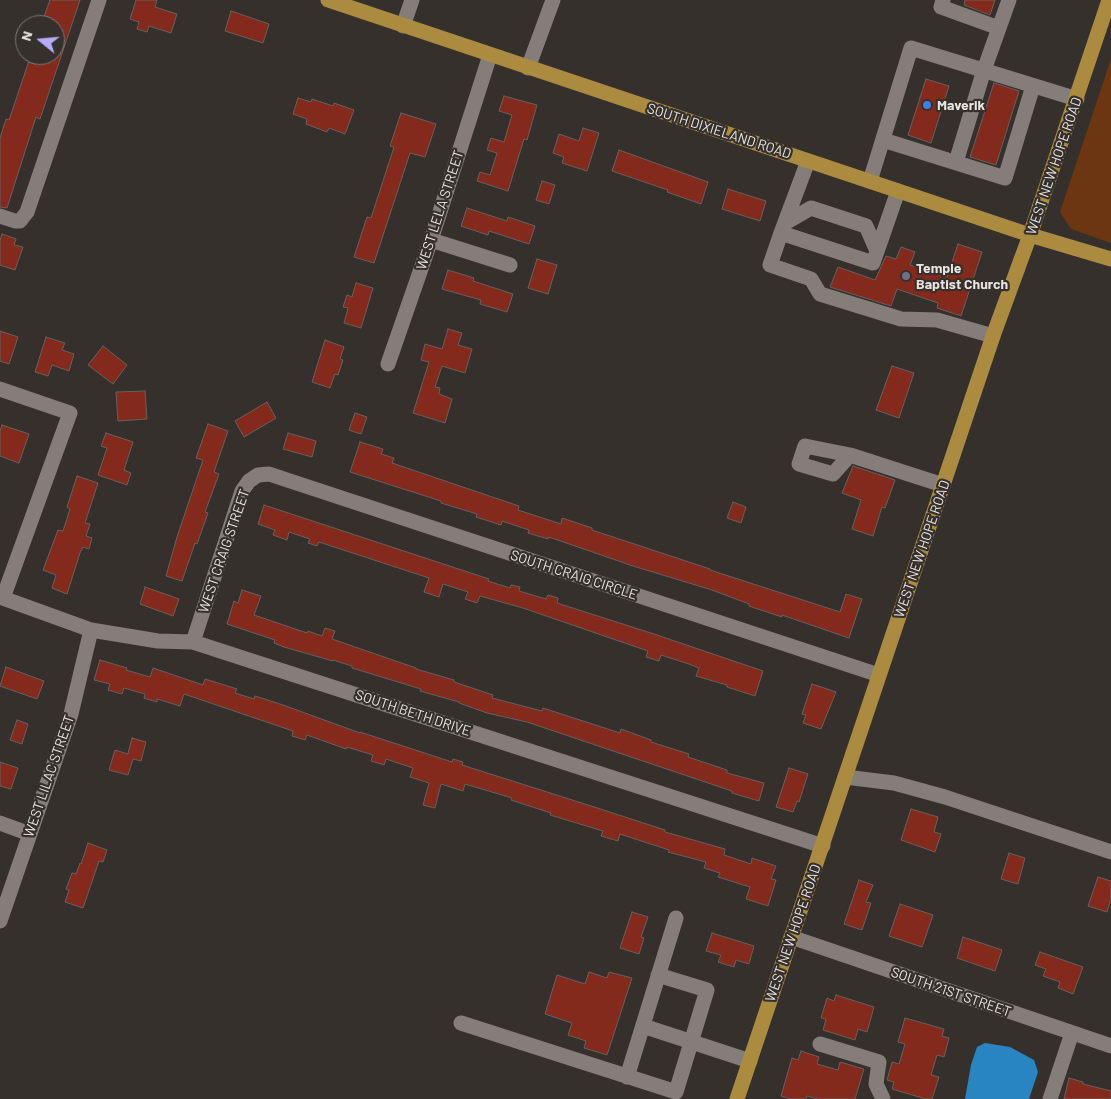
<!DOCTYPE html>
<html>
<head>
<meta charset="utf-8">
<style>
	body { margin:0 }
	#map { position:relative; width:1111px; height:1099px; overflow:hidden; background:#36302d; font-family:Barlow,sans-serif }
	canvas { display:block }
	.north { position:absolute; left:15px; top:15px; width:50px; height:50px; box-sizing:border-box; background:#36302d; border:1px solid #7e7876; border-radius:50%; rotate:287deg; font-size:14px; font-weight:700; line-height:20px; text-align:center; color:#e9e5e3 }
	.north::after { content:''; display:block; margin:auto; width:18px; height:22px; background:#b6abf8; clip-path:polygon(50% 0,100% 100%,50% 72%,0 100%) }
</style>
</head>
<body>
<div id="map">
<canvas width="1111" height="1099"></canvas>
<div class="north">N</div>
</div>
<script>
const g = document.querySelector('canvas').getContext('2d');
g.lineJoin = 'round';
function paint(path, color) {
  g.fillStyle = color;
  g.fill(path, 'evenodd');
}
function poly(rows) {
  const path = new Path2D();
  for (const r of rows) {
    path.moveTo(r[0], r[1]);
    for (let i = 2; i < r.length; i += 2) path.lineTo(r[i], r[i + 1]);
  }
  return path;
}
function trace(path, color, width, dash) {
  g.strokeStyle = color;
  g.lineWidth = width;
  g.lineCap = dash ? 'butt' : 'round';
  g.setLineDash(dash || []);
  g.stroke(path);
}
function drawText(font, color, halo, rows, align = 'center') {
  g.font = font + ' Barlow,sans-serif';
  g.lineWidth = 4.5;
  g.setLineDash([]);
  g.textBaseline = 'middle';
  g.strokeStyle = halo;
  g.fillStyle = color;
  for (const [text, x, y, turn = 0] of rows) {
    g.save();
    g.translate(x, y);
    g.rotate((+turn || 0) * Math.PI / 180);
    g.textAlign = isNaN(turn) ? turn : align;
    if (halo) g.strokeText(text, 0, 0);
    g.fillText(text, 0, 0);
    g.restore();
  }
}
paint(poly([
	[1111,59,1111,243,1071,229,1060,212]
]), '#6b3611');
paint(poly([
	[985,1043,1010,1047,1034,1060,1038,1072,1029,1099,965,1099,971,1065,977,1047]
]), '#2985c1');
const building = poly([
	[50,0,80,0,40,119,36,117,7,208,0,207,0,138,6,119,9,120,31,55,55,55,55,25,41,25,50,0],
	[136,0,157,0,155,7,177,14,171,33,149,26,147,32,137,29,139,22,130,19,136,0],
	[965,0,995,0,990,15,964,5,965,0],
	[231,11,269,24,263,43,225,31,231,11],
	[926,79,949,86,931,143,908,135,926,79],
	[994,83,1019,91,996,165,970,157,994,83],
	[504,96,537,105,527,140,524,139,508,191,477,181,480,172,490,175,497,153,487,150,491,138,504,142,512,115,499,111,504,96],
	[298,98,311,102,312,99,333,106,334,103,354,110,345,134,329,128,327,132,306,124,307,119,293,114,298,98],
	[401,113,436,124,425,157,410,153,374,263,354,257,367,217,371,218,394,147,390,146,401,113],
	[583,128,599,133,587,171,562,163,564,157,553,153,559,134,579,141,583,128],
	[619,150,708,182,701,204,667,192,668,190,612,171,619,150],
	[542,181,555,185,549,204,536,200,542,181],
	[728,189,766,201,760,221,722,209,728,189],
	[467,208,507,221,508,217,535,226,529,244,489,231,488,235,461,226,467,208],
	[2,234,16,239,14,245,23,247,15,270,0,265,0,240,2,234],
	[958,244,982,252,961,316,937,308,938,303,897,289,891,306,830,287,838,267,875,280,886,256,896,259,901,247,915,252,910,265,947,277,958,244],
	[537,259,557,265,548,294,528,288,537,259],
	[448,270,474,278,473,281,513,294,507,312,480,304,481,300,442,289,448,270],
	[356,283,373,288,361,328,344,323,348,308,343,307,347,295,352,297,356,283],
	[448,329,462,333,458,345,472,349,465,373,442,366,435,387,440,388,439,394,452,399,445,423,413,413,429,362,421,360,425,344,442,349,448,329],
	[0,331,18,337,9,364,0,361,0,331],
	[46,337,65,343,62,350,74,354,69,371,52,365,48,376,35,372,46,337],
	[325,340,344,347,340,359,343,360,338,375,335,374,330,388,312,382,325,340],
	[103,346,127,365,113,384,88,365,103,346],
	[892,366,914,373,899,418,876,410,892,366],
	[145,391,147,419,118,421,116,392,145,391],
	[267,402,276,418,244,437,235,421,267,402],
	[355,413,367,417,361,434,349,430,355,413],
	[208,424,228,431,214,472,219,474,205,512,208,513,197,544,195,543,182,581,166,576,177,537,203,460,196,458,208,424],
	[2,425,29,434,19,463,0,456,0,431,2,425],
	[106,433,133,442,124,470,131,473,127,485,98,475,107,448,101,446,106,433],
	[288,433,316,441,312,457,283,449,288,433],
	[360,442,383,449,381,454,394,458,392,463,519,506,518,510,561,524,562,518,592,528,592,530,710,569,710,570,840,612,846,594,862,599,849,638,782,615,782,617,749,606,749,604,712,590,633,566,549,537,548,539,528,533,529,530,502,521,501,525,476,517,477,514,441,503,441,501,350,472,360,442],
	[853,466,895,480,885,508,882,507,873,536,852,529,861,500,842,493,853,466],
	[77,476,98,483,85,523,90,524,86,536,92,538,89,549,83,547,80,553,67,594,52,588,56,575,43,570,58,530,63,531,70,509,67,507,77,476],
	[733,502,746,507,741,523,727,518,733,502],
	[264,505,489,579,488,581,510,588,511,585,520,587,519,591,546,599,548,595,558,598,557,603,654,634,763,671,755,696,727,687,727,685,696,676,699,668,689,664,661,655,659,661,646,657,648,651,523,608,480,596,477,603,465,599,468,592,443,584,439,597,424,592,429,578,319,542,317,546,308,543,310,539,289,532,287,540,273,535,275,530,258,524,264,505],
	[145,587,179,599,173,616,140,604,145,587],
	[242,590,261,596,254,615,307,633,308,631,322,636,325,628,335,631,332,639,416,668,416,669,454,680,454,682,493,695,492,698,542,711,543,708,620,733,621,729,651,740,651,742,689,754,688,757,727,770,727,773,764,783,759,801,732,793,732,791,527,722,487,713,459,703,459,702,420,691,421,689,352,668,352,666,333,660,333,661,284,647,274,643,275,640,227,624,234,601,238,603,242,590],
	[100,660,127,668,126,670,150,677,153,668,203,685,205,679,237,689,235,693,254,699,255,696,283,705,360,733,360,732,452,762,453,759,463,762,462,765,588,805,665,830,665,832,725,849,724,855,751,864,752,858,776,866,771,879,776,880,768,906,746,899,750,887,718,877,720,873,704,868,706,862,668,852,669,850,620,834,618,841,601,836,603,831,550,815,551,813,511,800,512,798,465,784,463,791,441,784,435,808,423,805,429,783,410,777,413,768,386,759,384,765,371,761,373,755,347,747,346,749,307,735,305,740,292,736,293,731,184,694,180,706,157,699,157,702,144,698,145,694,124,688,122,694,108,690,110,684,94,680,100,660],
	[6,667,44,681,37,699,0,686,6,667],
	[812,684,836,692,821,729,803,723,806,715,802,714,812,684],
	[17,720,28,724,22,744,10,740,17,720],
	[132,738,146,742,141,761,133,759,128,775,109,770,115,750,128,754,132,738],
	[0,762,18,768,11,789,0,786,0,762],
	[789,768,808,774,799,802,797,801,793,812,776,807,789,768],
	[911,809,938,817,934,832,941,834,935,852,901,840,911,809],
	[88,843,107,850,103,862,99,861,83,908,65,902,69,890,66,889,72,873,76,874,80,863,81,864,88,843],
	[1009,853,1025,858,1018,884,1001,879,1009,853],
	[1098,877,1111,881,1111,899,1107,912,1088,906,1098,877],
	[859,880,873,885,866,902,871,903,862,930,844,924,859,880],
	[900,904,933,915,922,947,889,936,900,904],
	[632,912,648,917,641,937,644,938,639,954,620,948,632,912],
	[712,933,754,946,749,964,736,960,734,967,718,962,721,955,706,951,712,933],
	[963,937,1002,950,995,971,957,958,963,937],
	[1040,952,1083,967,1073,994,1058,988,1060,982,1043,976,1046,969,1035,965,1040,952],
	[589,972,607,978,609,972,632,978,607,1055,584,1048,586,1041,568,1035,572,1023,545,1014,557,975,585,984,589,972],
	[836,995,874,1007,867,1032,858,1029,855,1040,823,1030,826,1019,821,1018,827,998,834,1001,836,995],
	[905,1018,944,1029,942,1036,949,1038,944,1057,937,1055,931,1075,939,1077,932,1099,926,1099,892,1089,894,1082,887,1080,892,1062,899,1064,905,1044,898,1042,905,1018],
	[801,1051,819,1057,817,1064,838,1070,840,1062,864,1069,855,1099,818,1099,807,1096,806,1099,791,1099,781,1096,792,1058,798,1060,801,1051],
	[1069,1078,1083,1082,1083,1084,1111,1091,1111,1099,1064,1099,1069,1078]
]);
paint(building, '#832a1d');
trace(building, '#67605e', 1);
trace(poly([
	[943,0,941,7,999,28],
	[403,26,412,0],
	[528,68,553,0],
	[883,140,1005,178,1033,86],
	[808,161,781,233,873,263,898,191],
	[956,162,984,70,1009,0],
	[870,181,911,48,1077,99],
	[0,216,15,221,20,221,27,212,99,0],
	[785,223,811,208,866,226,877,251],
	[781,233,770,265,811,279,820,294,901,319,937,320,993,336],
	[431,240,510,265],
	[388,364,431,240,490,55],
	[0,389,70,413,3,598],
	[850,455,833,474,799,464,805,446,850,455,943,485],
	[0,597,91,630,158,641,193,642,823,846],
	[193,642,242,491,249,481,258,475,269,474,879,675],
	[845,777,894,783,945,797,1111,852],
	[0,823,30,834],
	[0,921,71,714,91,630],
	[791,937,1111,1046],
	[461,1023,676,1092,707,990,658,975],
	[643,1026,750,1061],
	[820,1044,879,1062,876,1084,883,1099],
	[627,1077,676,918],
	[1050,1099,1072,1033]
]), '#847d79', 15);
trace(poly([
	[328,0,1030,235,1111,259],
	[737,1099,993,336,1030,235,1109,0]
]), '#aa8b40', 15);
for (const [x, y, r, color] of [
	[927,105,5,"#3f7fe0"],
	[906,276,5,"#6b7280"]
]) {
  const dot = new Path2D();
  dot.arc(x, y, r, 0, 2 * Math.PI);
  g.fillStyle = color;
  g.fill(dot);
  trace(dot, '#36302d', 2);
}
drawText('bold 14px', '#e9e5e3', '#36302d', [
	["Maverik",937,105],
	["Temple",916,268],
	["Baptist Church",916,284]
], 'left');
drawText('14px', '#e9e5e3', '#36302d', [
	["SOUTH DIXIELAND ROAD",719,131,18],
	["WEST NEW HOPE ROAD",1054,166,-71],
	["WEST LELA STREET",440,210,-72],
	["WEST NEW HOPE ROAD",922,549,-71],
	["WEST CRAIG STREET",224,551,-71],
	["SOUTH CRAIG CIRCLE",574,575,18],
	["SOUTH BETH DRIVE",413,713,18],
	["WEST LILAC STREET",49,776,-71],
	["WEST NEW HOPE ROAD",793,933,-71],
	["SOUTH 21ST STREET",951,992,19]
]);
</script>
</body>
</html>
